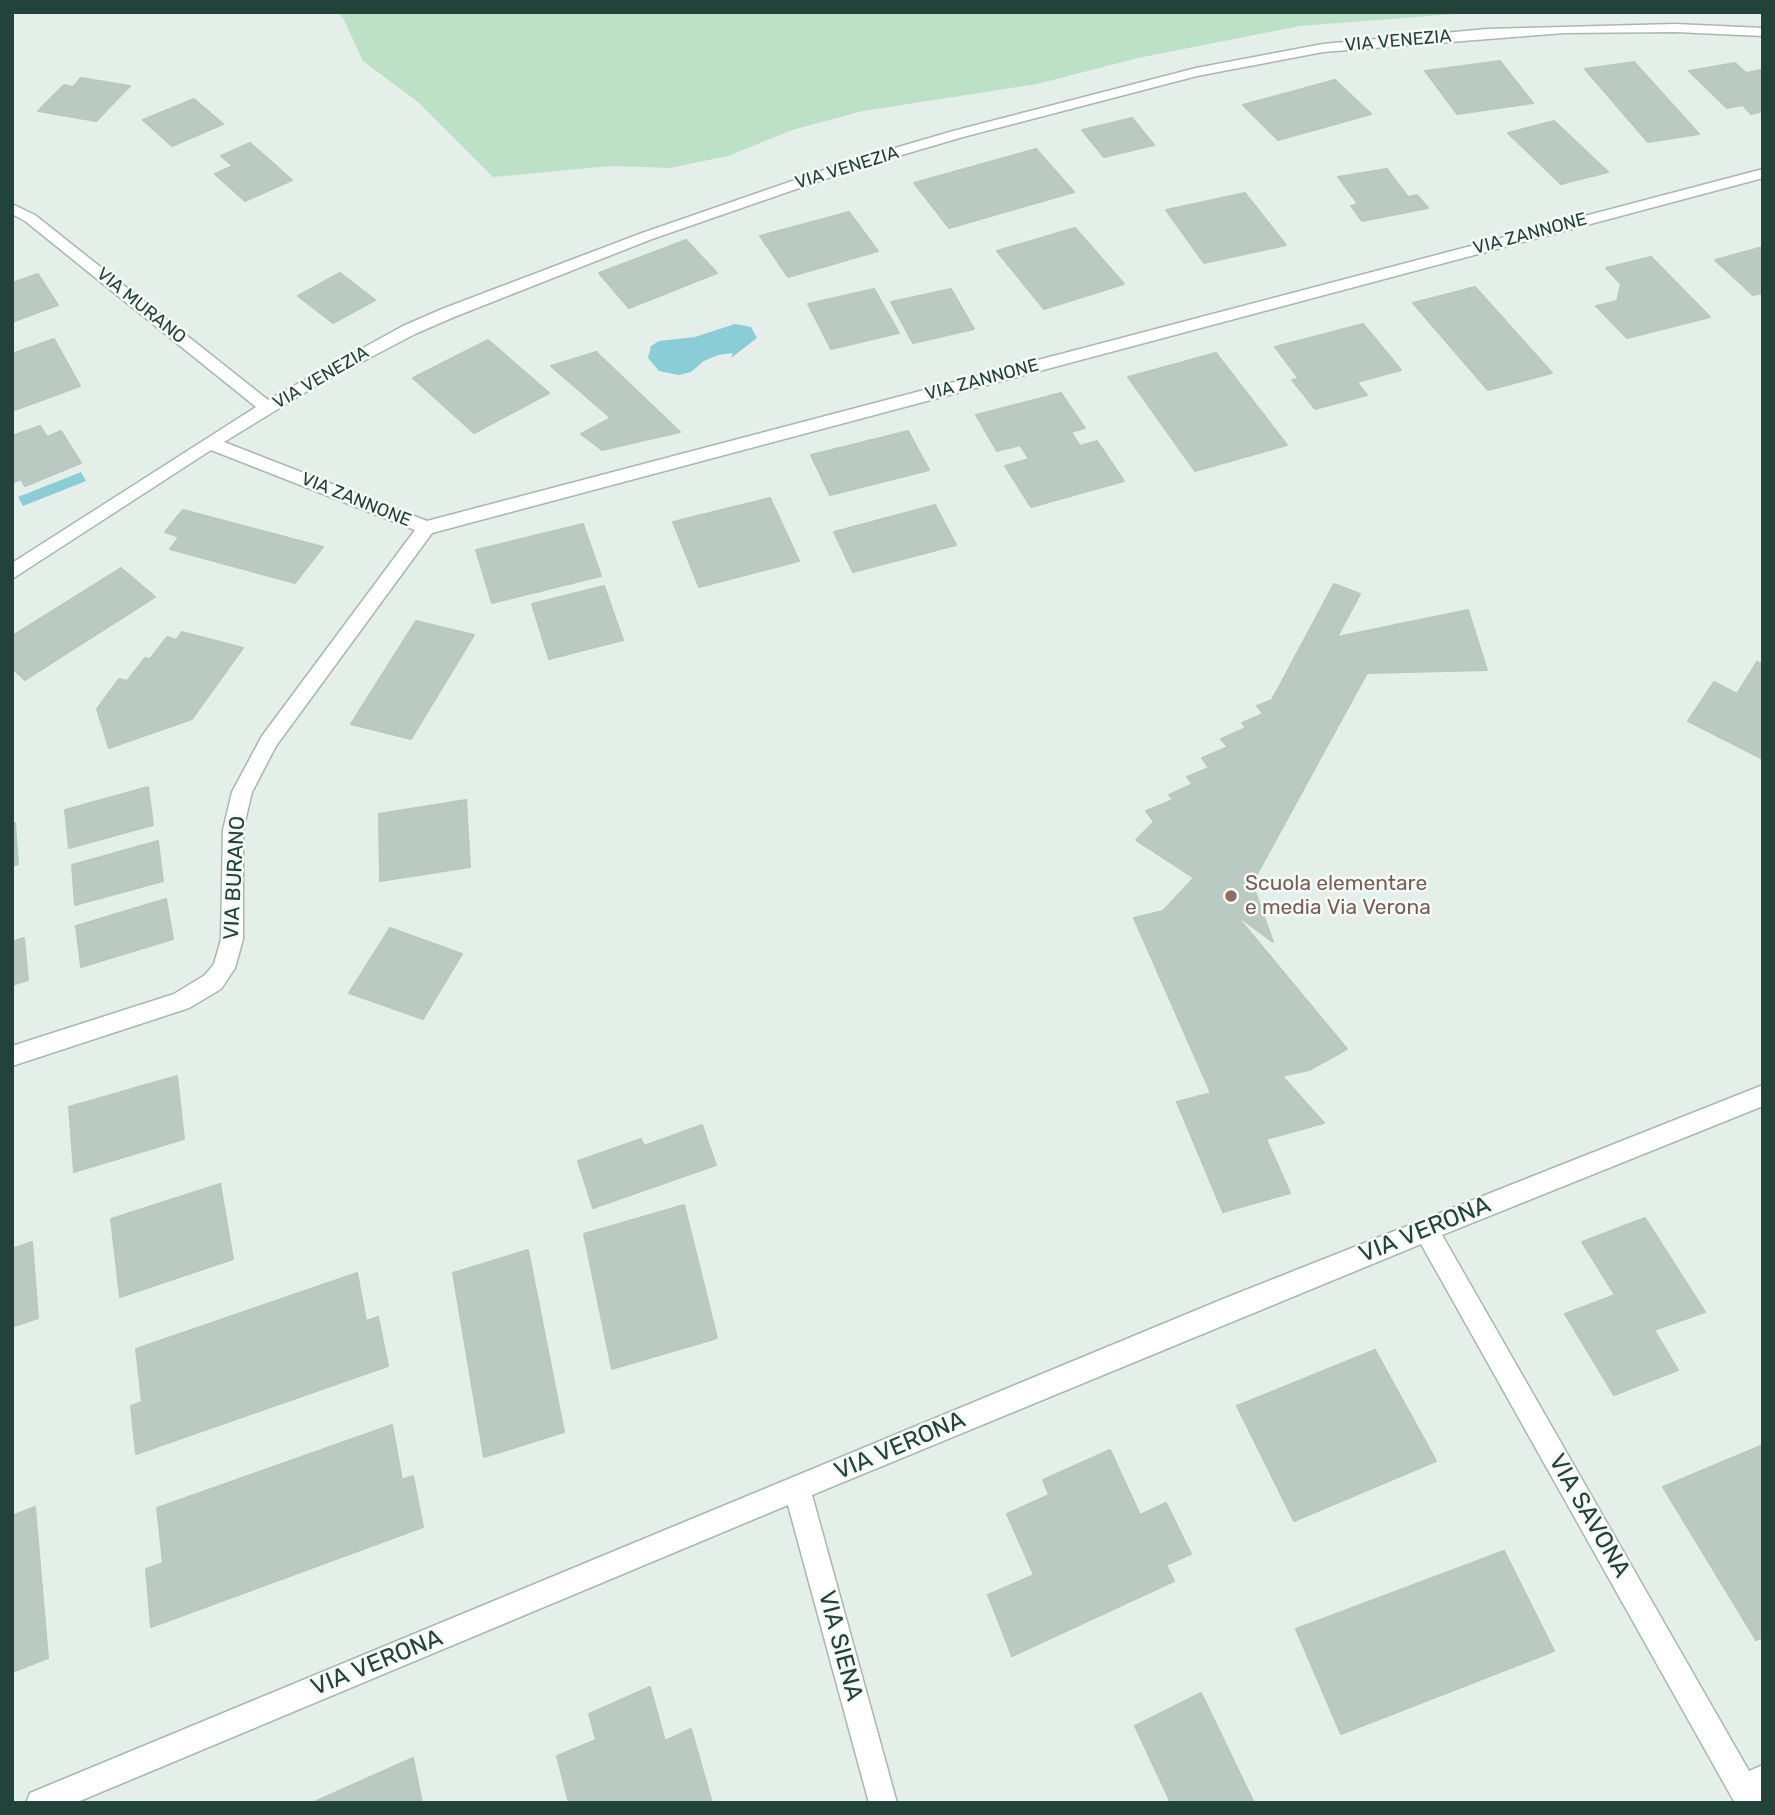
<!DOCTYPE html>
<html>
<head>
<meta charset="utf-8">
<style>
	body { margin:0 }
	#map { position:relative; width:1775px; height:1815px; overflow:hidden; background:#e5efea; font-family:Rubik,sans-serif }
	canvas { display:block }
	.frame { position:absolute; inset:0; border:14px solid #224339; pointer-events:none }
</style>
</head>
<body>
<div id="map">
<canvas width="1775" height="1815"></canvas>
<div class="frame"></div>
</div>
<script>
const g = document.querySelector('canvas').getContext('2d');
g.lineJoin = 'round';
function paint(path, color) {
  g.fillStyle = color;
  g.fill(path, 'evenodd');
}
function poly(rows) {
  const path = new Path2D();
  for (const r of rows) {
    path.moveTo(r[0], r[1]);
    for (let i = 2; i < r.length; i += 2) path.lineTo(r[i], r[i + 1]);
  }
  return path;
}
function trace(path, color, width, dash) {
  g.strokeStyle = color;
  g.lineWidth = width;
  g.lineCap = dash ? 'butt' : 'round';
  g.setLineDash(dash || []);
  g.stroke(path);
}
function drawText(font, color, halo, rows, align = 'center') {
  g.font = font + ' Rubik,sans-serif';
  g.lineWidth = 5;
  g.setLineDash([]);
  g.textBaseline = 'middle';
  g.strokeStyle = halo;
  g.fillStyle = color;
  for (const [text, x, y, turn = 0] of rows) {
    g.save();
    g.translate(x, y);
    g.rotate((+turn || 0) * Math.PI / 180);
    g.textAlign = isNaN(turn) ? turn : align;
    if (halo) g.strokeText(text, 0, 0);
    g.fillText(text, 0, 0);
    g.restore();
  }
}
paint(poly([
	[337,12,1481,12,1300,26,1138,58,1037,84,863,111,792,130,728,156,670,168,611,166,493,177,418,102,363,61,343,18]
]), '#bde1c6');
paint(poly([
	[735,324,751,327,757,338,731,358,733,353,718,355,704,361,691,372,679,375,659,371,648,358,651,346,659,341,695,337],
	[81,472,86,481,23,506,18,497]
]), '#8acdd7');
const building = poly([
	[1500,61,1533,103,1457,114,1425,71,1500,61],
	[1634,62,1699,134,1648,142,1585,69,1634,62],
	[1735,63,1746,73,1760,70,1763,73,1763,111,1751,114,1743,105,1727,108,1689,71,1735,63],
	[81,78,130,86,96,121,38,111,64,85,73,87,81,78],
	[1335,80,1371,114,1278,140,1243,105,1335,80],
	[194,99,223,124,172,146,143,120,194,99],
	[1132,118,1154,145,1104,157,1082,130,1132,118],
	[1554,121,1608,172,1561,184,1508,133,1554,121],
	[250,143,292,180,245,201,215,174,233,166,221,156,250,143],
	[1036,149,1074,192,949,228,914,183,1036,149],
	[1387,169,1408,197,1417,195,1428,208,1362,221,1351,206,1358,204,1338,177,1387,169],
	[1245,193,1286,245,1204,263,1166,210,1245,193],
	[849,212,878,251,788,277,760,236,849,212],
	[1075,228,1124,284,1044,309,997,251,1075,228],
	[686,240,717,273,629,308,599,273,686,240],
	[1763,247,1763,293,1753,295,1715,260,1763,247],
	[1651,257,1710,317,1627,338,1596,306,1617,301,1621,284,1606,268,1651,257],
	[340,273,375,300,333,323,298,296,340,273],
	[38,274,58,305,12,322,12,283,38,274],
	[1475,287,1552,373,1488,390,1413,303,1475,287],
	[874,289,899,333,831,349,808,304,874,289],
	[951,289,974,329,913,343,891,302,951,289],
	[1363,324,1401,370,1357,382,1367,395,1315,409,1292,380,1299,379,1275,347,1363,324],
	[54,339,80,386,12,411,12,354,54,339],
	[488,340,549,393,474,433,413,378,488,340],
	[596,352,680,432,602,450,581,434,611,418,551,366,596,352],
	[1216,353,1287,445,1195,471,1128,377,1216,353],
	[1061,393,1085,428,1071,432,1080,446,1097,441,1124,481,1031,507,1005,466,1029,459,1020,445,997,451,976,415,1061,393],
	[40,426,47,437,61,431,81,463,25,486,21,479,12,483,12,436,40,426],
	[908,431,929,470,830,495,811,455,908,431],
	[770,498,799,561,699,587,673,522,770,498],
	[935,505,956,545,853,572,834,532,935,505],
	[183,510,323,547,295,583,170,549,179,537,165,532,183,510],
	[583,524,601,576,492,603,476,550,583,524],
	[121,568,155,597,25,680,12,668,12,636,121,568],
	[1334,584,1360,594,1337,637,1468,610,1487,670,1367,673,1252,883,1273,942,1235,914,1347,1049,1309,1070,1282,1076,1324,1123,1266,1139,1290,1193,1223,1212,1177,1102,1211,1093,1134,918,1163,911,1194,878,1136,840,1154,822,1146,811,1173,800,1169,795,1193,784,1187,777,1209,768,1202,758,1228,747,1221,739,1246,728,1242,723,1263,714,1257,706,1272,700,1334,584],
	[604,586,623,640,549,659,532,604,604,586],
	[416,621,474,635,411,739,351,724,416,621],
	[182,632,243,648,192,719,109,748,97,709,119,679,127,681,145,658,150,659,167,637,176,640,182,632],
	[1757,662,1763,664,1763,759,1688,721,1714,682,1737,694,1757,662],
	[148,787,153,825,69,848,65,810,148,787],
	[466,800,470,867,380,881,379,814,466,800],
	[12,823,15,823,18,864,12,866,12,823],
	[158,841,163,881,75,905,72,865,158,841],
	[166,899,173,939,81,967,76,926,166,899],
	[390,928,462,954,423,1019,349,993,390,928],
	[24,938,28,980,12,985,12,942,24,938],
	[177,1076,184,1139,74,1172,69,1107,177,1076],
	[702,1125,716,1165,593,1208,578,1161,641,1139,644,1146,702,1125],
	[220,1184,233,1259,120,1297,111,1219,220,1184],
	[684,1205,717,1338,612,1369,584,1234,684,1205],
	[1645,1218,1705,1312,1654,1330,1678,1370,1614,1395,1565,1314,1615,1295,1582,1242,1645,1218],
	[32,1242,38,1318,12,1327,12,1249,32,1242],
	[528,1250,564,1432,484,1457,453,1273,528,1250],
	[357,1273,366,1321,378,1317,388,1366,136,1454,131,1406,142,1402,136,1349,357,1273],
	[1375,1350,1436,1461,1294,1521,1237,1406,1375,1350],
	[392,1425,402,1480,413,1476,423,1527,151,1627,146,1569,163,1563,157,1508,392,1425],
	[1763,1445,1763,1637,1756,1640,1663,1487,1763,1445],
	[1110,1450,1140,1515,1166,1503,1191,1554,1166,1565,1174,1581,1012,1656,988,1595,1034,1575,1007,1514,1049,1495,1043,1480,1110,1450],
	[35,1507,48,1658,12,1672,12,1516,35,1507],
	[1504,1551,1554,1651,1341,1734,1296,1629,1504,1551],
	[650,1687,665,1741,691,1729,712,1803,569,1803,557,1756,596,1740,589,1714,650,1687],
	[1201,1693,1254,1803,1171,1803,1135,1726,1201,1693],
	[413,1758,422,1803,312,1803,413,1758]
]);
paint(building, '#bacac3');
trace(building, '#b7c9c1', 2);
const minor = poly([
	[1675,24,1763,28,1763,36,1675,32,1564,33,1323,52,1197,76,963,137,857,168,652,239,454,317,415,334,314,387,224,442,427,521,1763,169,1763,178,432,533,276,746,252,792,243,830,243,939,235,968,221,989,189,1008,12,1066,12,1046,174,994,205,975,214,964,221,939,223,830,232,792,262,736,415,530,211,450,12,579,12,563,256,407,25,221,12,214,12,204,35,215,268,400,403,326,442,309,642,233,847,162,953,131,1196,68,1323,44,1487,29,1675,24],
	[1763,1085,1763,1106,1442,1235,1749,1771,1763,1765,1763,1803,1735,1803,1421,1244,812,1495,897,1803,869,1803,788,1505,75,1803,26,1803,30,1793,1223,1299,1763,1085]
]);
trace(minor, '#a7b8b1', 3);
paint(minor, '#fff');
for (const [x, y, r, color] of [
	[1231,896,7,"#8d6e63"]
]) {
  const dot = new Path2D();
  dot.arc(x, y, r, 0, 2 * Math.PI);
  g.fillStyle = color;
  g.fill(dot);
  trace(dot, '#f6fbf8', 2.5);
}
drawText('18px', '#224339', '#f6fbf8', [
	["VIA VENEZIA",1398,41,-5],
	["VIA VENEZIA",847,168,-17],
	["VIA ZANNONE",1530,234,-15],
	["VIA MURANO",141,306,39],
	["VIA VENEZIA",321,378,-30],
	["VIA ZANNONE",982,380,-15],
	["VIA ZANNONE",356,500,22]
]);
drawText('21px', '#224339', '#f6fbf8', [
	["VIA BURANO",235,878,-87]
]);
drawText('21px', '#785e54', '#f6fbf8', [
	["Scuola elementare",1245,884],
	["e media Via Verona",1245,908]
], 'left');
drawText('24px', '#224339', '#f6fbf8', [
	["VIA VERONA",1425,1230,-22],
	["VIA VERONA",900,1446,-23],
	["VIA SAVONA",1589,1516,60],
	["VIA SIENA",840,1646,75],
	["VIA VERONA",377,1663,-22]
]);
</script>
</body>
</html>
